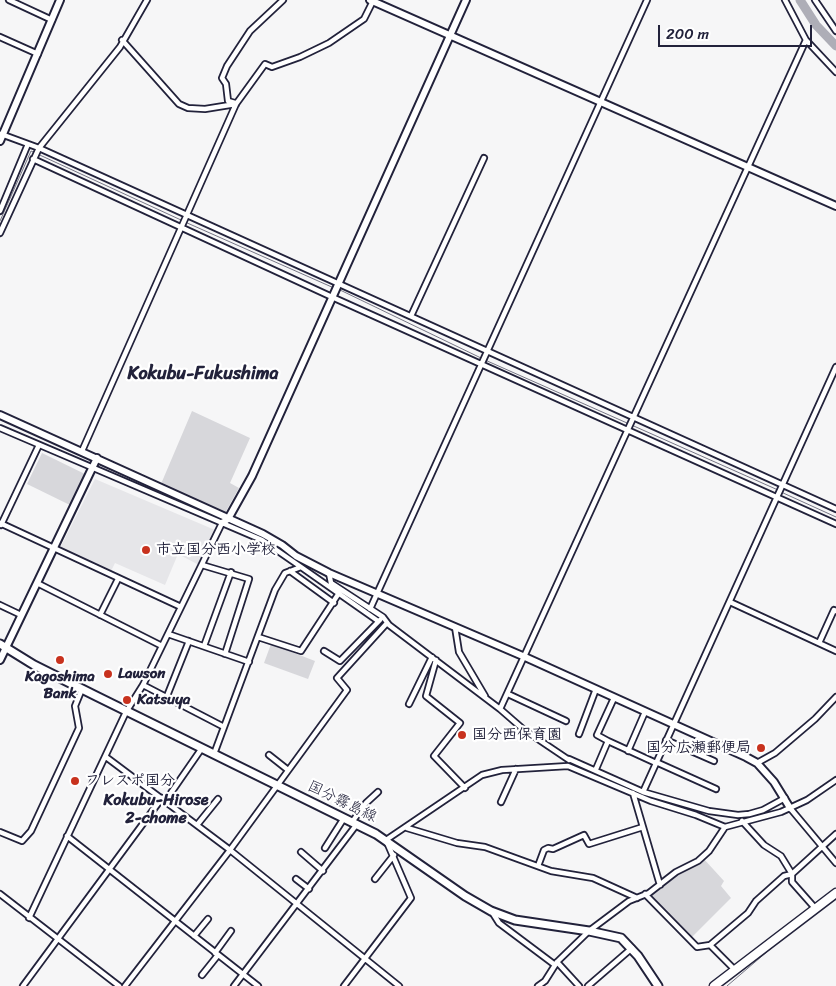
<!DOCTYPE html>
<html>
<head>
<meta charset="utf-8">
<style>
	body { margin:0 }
	#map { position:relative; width:836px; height:986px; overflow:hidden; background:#f6f6f7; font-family:Sriracha,sans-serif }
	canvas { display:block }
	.scale { position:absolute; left:658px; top:25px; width:154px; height:22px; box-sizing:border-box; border:2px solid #22223b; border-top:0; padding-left:6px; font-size:15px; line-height:18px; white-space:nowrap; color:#22223b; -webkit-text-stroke:4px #fff; paint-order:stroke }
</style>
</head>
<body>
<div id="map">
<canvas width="836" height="986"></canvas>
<div class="scale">200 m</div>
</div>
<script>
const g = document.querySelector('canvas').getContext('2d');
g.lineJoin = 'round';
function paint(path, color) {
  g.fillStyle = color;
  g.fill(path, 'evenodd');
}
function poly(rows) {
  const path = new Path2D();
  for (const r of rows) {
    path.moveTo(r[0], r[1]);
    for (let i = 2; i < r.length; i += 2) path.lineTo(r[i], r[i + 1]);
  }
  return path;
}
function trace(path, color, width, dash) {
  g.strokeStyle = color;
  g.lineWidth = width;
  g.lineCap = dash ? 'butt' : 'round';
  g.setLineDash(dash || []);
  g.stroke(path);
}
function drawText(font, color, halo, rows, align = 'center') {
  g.font = font + ' Sriracha,"Klee One",sans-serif';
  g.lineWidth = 4.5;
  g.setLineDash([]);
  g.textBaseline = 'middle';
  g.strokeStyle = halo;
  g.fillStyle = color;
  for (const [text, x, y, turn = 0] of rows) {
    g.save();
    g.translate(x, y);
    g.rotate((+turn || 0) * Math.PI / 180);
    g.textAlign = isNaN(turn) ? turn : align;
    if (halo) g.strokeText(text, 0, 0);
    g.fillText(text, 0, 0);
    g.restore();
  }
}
paint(poly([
	[95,479,215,530,199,565,178,554,165,585,115,563,110,573,60,548]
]), '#e6e6e9');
paint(poly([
	[192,411,250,438,230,483,239,488,225,513,161,484],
	[42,453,89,476,74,507,27,484],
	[271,644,315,661,308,679,264,663],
	[703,858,724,881,721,886,731,898,691,938,649,896]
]), '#d7d7db');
trace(poly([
	[0,221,31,151,181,220],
	[185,222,334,288],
	[338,289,481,358],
	[485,360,778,490],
	[781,492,836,517],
	[727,986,789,933]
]), '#767685', 1);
trace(poly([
	[800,0,816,25,836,46]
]), '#aeaeb7', 9);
const street = poly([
	[9,0,52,20],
	[785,0,806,40,836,72],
	[815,0,836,31],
	[0,37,38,54],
	[122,40,179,104,188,108,205,109,236,104],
	[235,103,228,101,226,84,222,78,227,66,250,31,283,0],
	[1,134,39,148,836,509],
	[33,159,332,297,836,524],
	[0,211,28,144],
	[0,233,39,148,120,47,147,0],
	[411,316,484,158],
	[0,428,262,540,301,567,285,573,275,590,214,754],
	[82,451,236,104,265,64,272,67,300,57,329,43,364,19,373,1],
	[0,523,181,607],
	[1,525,39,445],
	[202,565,249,579,225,654],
	[301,567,378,621],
	[290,571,334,603],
	[329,573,331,583,383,617,389,625,500,709,523,729,569,760],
	[37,583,162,646],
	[730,602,836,651],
	[0,605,21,615],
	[370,609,647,0],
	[100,615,118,579],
	[455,627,459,652,485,696],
	[168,634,249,662],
	[258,637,301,651,339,593],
	[819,643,834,610,836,611],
	[204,646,231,572],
	[324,651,340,661,380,620],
	[436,660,426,696,460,723,434,756,465,788],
	[143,685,224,727],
	[508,694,566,721],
	[167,696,189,641],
	[409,704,432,657],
	[500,709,806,40],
	[579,734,596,689],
	[666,740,714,761],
	[608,741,597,735,614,698],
	[628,751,645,712],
	[269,755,288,770],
	[106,757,230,850,399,986],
	[569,759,643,792,836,367],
	[656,762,716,789],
	[757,763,775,753,815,719,836,697],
	[596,769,608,741,656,763],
	[643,792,709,811,738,815,749,814,763,810,785,798],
	[633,793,660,885],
	[166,800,202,748],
	[501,802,516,769],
	[790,808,836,863],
	[742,821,764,845,781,856,792,874,792,882,815,908],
	[352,822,366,803,378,792],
	[197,825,218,799],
	[407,828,457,843,485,847,551,871,593,878,637,898],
	[0,832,22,841,31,831,79,728,75,706,82,689],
	[67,836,258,986],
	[325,848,344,818],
	[301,852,323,871],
	[538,866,544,850,548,848,553,849,584,835,589,844,643,827],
	[296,879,309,889],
	[375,879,394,855],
	[0,894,119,986],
	[645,894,697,947,710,945],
	[492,912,499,923,555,965],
	[29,918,126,712,143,685,222,523],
	[194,936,208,919],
	[215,953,231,931],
	[557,962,579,986],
	[735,970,710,945,748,913,756,901,784,876,792,874,836,834],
	[202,975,218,955],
	[23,986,162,798],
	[125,986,230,850,347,690,337,678,387,623],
	[234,986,357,824],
	[344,986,411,898,386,840,482,775,502,770,568,766,651,801,696,815,725,827],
	[538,986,545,981,557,962,589,931,629,901,649,893,676,872,698,861,709,851,725,827,781,812,807,800,836,780],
	[588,986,632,948]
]);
const secondary = poly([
	[370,0,836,206],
	[0,141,60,0],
	[0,415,263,534,282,545,296,556,329,573,525,657,746,757,757,763,774,782,790,808],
	[222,523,228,519,252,476,466,0],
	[0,660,97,458]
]);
const primary = poly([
	[0,644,34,665,96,696,376,834,465,896,491,911,515,920,589,931,621,938,638,956,658,986]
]);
const highway = poly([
	[714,986,836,893]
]);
trace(street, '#22223b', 8);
trace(secondary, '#22223b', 10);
trace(primary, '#22223b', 11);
trace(highway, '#22223b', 11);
trace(street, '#fff', 4.5);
trace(secondary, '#fff', 6);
trace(primary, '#fff', 7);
trace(highway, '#fff', 8);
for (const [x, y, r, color] of [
	[146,550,5,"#c8321e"],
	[60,660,5,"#c8321e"],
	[108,674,5,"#c8321e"],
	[127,700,5,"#c8321e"],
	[462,735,5,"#c8321e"],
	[761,748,5,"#c8321e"],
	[75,781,5,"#c8321e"]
]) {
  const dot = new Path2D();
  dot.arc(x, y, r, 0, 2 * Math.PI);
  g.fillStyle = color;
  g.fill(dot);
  trace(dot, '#fff', 2);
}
drawText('bold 15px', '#22223b', '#fff', [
	["市立国分西小学校",156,550],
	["Lawson",118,674],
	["Kagoshima",60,677,"center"],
	["Bank",60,694,"center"],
	["Katsuya",137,700],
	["国分西保育園",472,735],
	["国分広瀬郵便局",751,748,"right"],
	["フレスポ国分",85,781]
], 'left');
drawText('15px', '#22223b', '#fff', [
	["国分霧島線",342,802,26]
]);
drawText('bold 16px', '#22223b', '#fff', [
	["Kokubu-Hirose",156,801],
	["2-chome",156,819]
]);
drawText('bold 18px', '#22223b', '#fff', [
	["Kokubu-Fukushima",203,374]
]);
</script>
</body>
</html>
